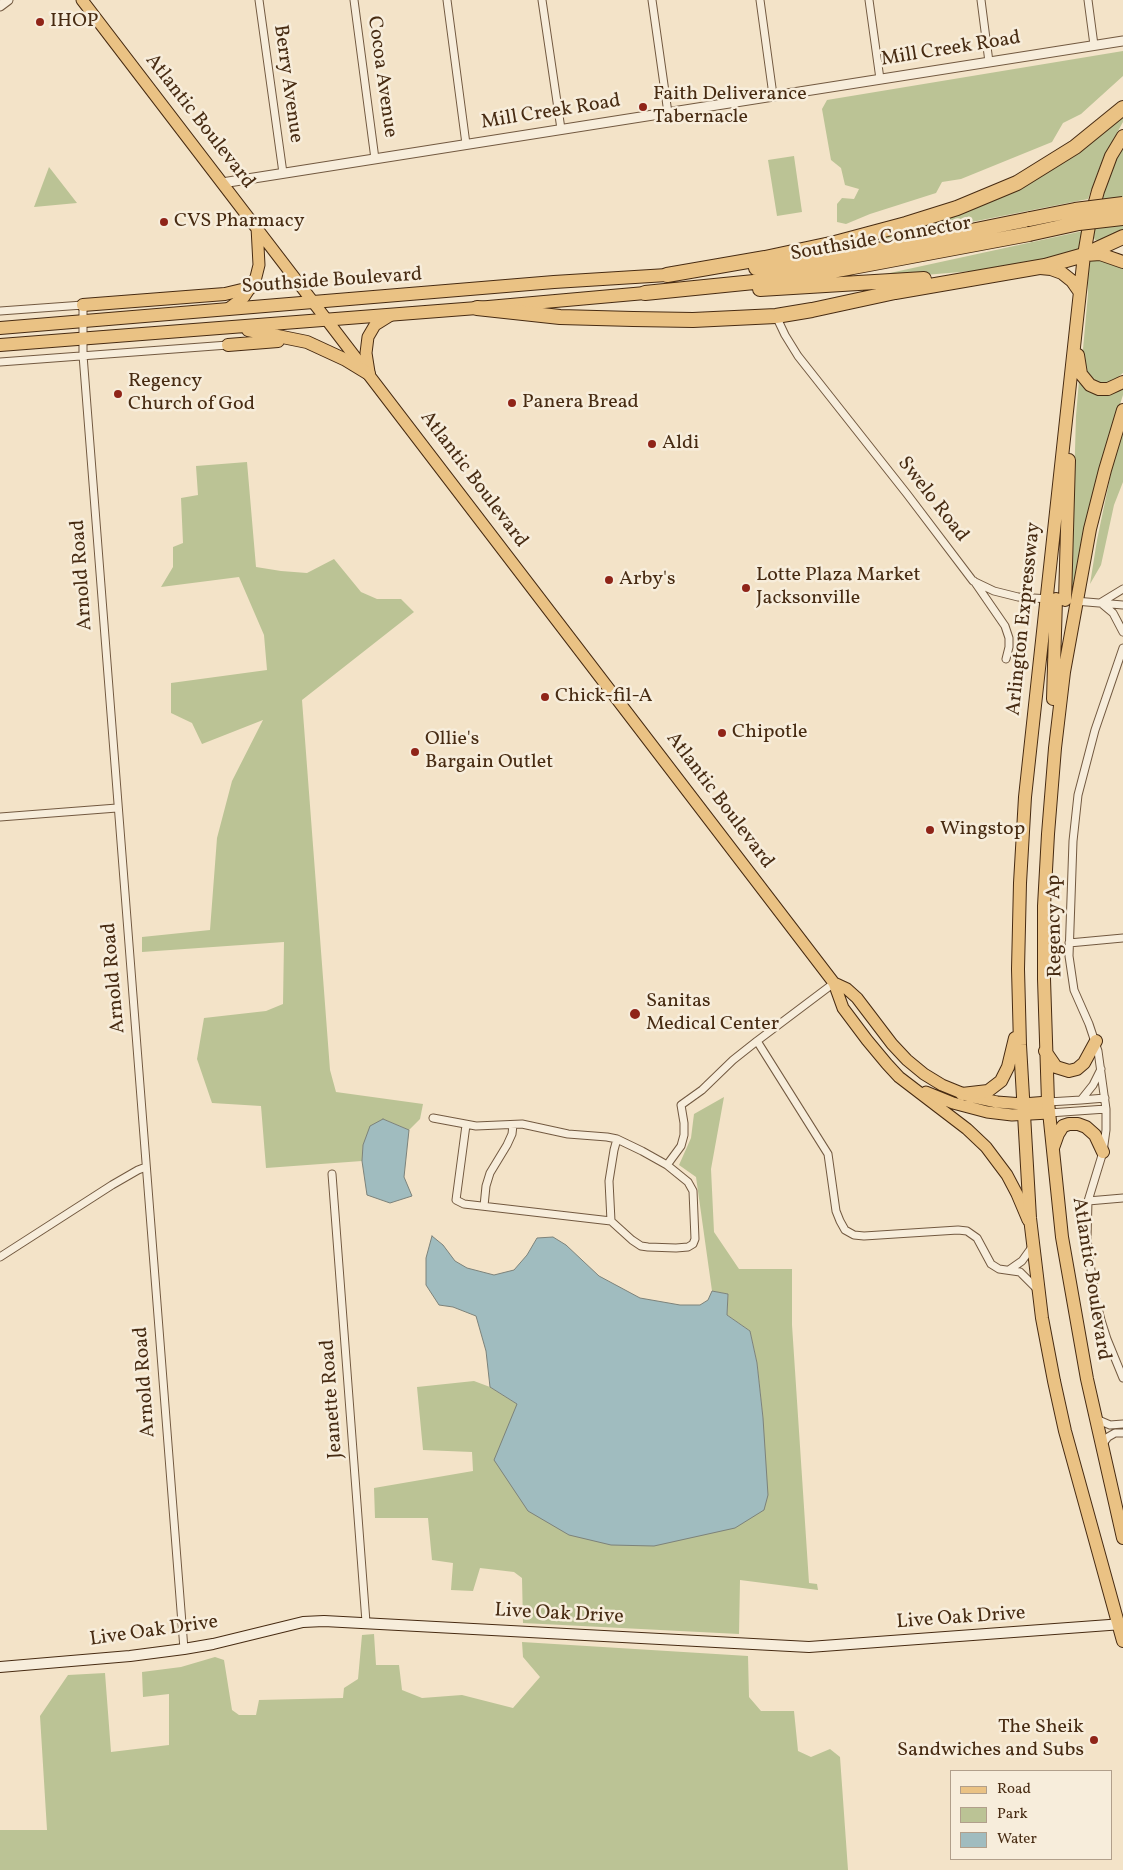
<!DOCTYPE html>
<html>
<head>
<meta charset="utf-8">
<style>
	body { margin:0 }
	#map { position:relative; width:1123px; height:1870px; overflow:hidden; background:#f3e3c8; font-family:Vollkorn,serif }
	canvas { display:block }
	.legend { position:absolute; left:950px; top:1770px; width:162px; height:90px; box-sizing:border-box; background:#f7eddb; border:1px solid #b19f8b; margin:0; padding:6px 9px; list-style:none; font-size:15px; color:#472b12 }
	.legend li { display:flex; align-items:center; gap:10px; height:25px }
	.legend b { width:25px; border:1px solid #b19f8b }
</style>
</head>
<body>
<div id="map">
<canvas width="1123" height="1870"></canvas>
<ul class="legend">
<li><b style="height:6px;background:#eac284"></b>Road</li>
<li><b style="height:14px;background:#bbc395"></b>Park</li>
<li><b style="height:14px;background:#a0bcbf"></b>Water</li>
</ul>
</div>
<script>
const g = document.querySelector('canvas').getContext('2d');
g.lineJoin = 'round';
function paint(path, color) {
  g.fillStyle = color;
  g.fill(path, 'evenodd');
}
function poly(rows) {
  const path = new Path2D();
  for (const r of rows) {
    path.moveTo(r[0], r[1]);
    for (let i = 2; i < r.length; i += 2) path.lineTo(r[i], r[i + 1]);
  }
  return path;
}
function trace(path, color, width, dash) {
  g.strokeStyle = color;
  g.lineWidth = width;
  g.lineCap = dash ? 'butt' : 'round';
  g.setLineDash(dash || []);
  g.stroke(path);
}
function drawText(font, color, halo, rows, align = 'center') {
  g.font = font + ' Vollkorn,serif';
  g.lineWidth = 5;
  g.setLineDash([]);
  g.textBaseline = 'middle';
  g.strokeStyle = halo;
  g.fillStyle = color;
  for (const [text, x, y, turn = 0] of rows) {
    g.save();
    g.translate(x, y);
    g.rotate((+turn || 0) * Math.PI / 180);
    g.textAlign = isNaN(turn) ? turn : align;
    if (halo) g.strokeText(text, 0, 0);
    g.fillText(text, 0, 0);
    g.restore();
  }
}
paint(poly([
	[1123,51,1123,76,1081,114,1063,123,1052,142,961,179,942,182,936,193,870,214,846,224,837,222,837,204,842,198,854,199,859,189,845,185,841,168,831,160,822,109,827,100],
	[1123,117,1123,122,1104,156,1088,199,840,248,953,213],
	[1123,144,1123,231,1099,241,1095,240,1093,236,1100,197],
	[794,156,802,212,777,216,768,160],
	[49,167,77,203,34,207],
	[1083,231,1079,252,1057,259,985,270,876,279,876,276],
	[1093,257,1123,264,1123,373,1111,383,1099,383,1094,381,1090,377,1084,367,1083,349,1088,294,1087,268,1088,260],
	[1079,380,1123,387,1123,395,1106,448,1073,589,1071,588,1076,416],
	[1123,428,1123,482,1114,505,1101,565,1090,584,1097,540,1115,454],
	[247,462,256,567,281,571,307,573,334,559,361,592,377,599,401,599,414,612,302,700,330,1070,336,1092,423,1104,420,1119,409,1130,383,1119,363,1145,362,1161,266,1168,261,1106,212,1103,197,1059,204,1018,266,1011,283,1004,284,942,142,952,142,937,210,930,217,838,232,781,263,720,202,744,192,723,171,713,171,683,267,670,264,635,239,577,161,587,173,567,173,547,183,543,181,498,198,495,196,466],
	[724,1097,711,1169,714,1232,739,1269,792,1269,792,1325,809,1583,817,1584,818,1590,740,1580,739,1634,523,1623,522,1578,514,1572,480,1568,473,1591,451,1590,453,1563,432,1560,428,1518,375,1518,374,1488,473,1471,472,1452,423,1450,417,1387,474,1381,490,1387,517,1404,763,1418,757,1363,750,1331,727,1315,728,1294,712,1291,696,1177,679,1165,691,1138,694,1114],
	[374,1634,376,1665,399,1665,402,1690,422,1698,462,1695,513,1708,540,1677,523,1657,522,1642,748,1656,749,1697,761,1711,794,1711,798,1751,811,1757,830,1749,840,1757,848,1870,0,1870,0,1830,47,1830,40,1716,68,1675,105,1673,111,1752,169,1745,169,1694,143,1697,142,1672,181,1667,215,1657,224,1660,232,1710,239,1715,256,1715,259,1700,343,1698,344,1688,358,1679,362,1635]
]), '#bbc395');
const water = poly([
	[383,1119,409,1130,404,1177,412,1196,390,1203,367,1195,362,1161,363,1145,370,1126,383,1119],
	[432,1236,443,1245,455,1261,467,1268,494,1275,514,1270,527,1255,537,1238,553,1237,566,1245,599,1276,640,1298,680,1305,700,1305,708,1300,712,1291,728,1294,727,1315,750,1331,757,1363,763,1418,768,1495,764,1510,735,1528,654,1546,611,1545,569,1535,528,1511,494,1460,517,1404,490,1387,486,1351,476,1316,453,1307,439,1305,426,1285,426,1258,432,1236]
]);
paint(water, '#a0bcbf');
trace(water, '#7c827a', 1);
const minor = poly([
	[259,0,283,173],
	[354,0,375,159],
	[447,0,466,144],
	[542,0,561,129],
	[652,0,668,113],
	[760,0,773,95],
	[869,0,880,79],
	[981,0,989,62],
	[1088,0,1094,45],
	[0,311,83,305,83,355,184,1649],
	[776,316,785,335,798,356,907,494,973,581,994,591,1018,597,1049,599],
	[0,362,228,345],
	[974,581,1005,626,1009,638,1009,647,1006,659],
	[1075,601,1123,605],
	[1100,603,1123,589],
	[1101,603,1113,613,1123,632],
	[1123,648,1095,730,1078,795,1073,841,1069,956,1074,990,1089,1024,1098,1051,1106,1109,1106,1130,1103,1152,1088,1201,1087,1238,1089,1257,1095,1296,1101,1320,1107,1339,1123,1378],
	[0,817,117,808],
	[1069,943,1123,938],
	[757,1041,828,1154,836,1211,840,1221,845,1230,854,1235,864,1236,958,1230,967,1231,977,1238,991,1264,999,1269,1020,1272,1037,1289],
	[1081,1100,1105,1098],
	[1048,1102,1081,1100,1093,1085,1101,1069],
	[1049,1113,1106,1109],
	[433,1118,476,1126,522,1124,568,1134,607,1137,617,1139,642,1151,667,1165,688,1182,693,1191,695,1239,693,1244,688,1247,676,1248,648,1247,641,1246,632,1240,611,1221,464,1204,456,1200,466,1125],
	[667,1165,681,1146,684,1135,684,1123,681,1105,702,1090,733,1060,757,1041,834,983],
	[332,1174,366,1622],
	[1088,1201,1123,1198],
	[484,1206,486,1186,490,1173,507,1145,512,1134,513,1125],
	[611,1221,609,1181,614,1150,617,1139],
	[0,1257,112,1185,138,1170,146,1167],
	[1009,1270,1022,1261,1032,1247],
	[1096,1419,1110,1425,1123,1424],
	[1102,1445,1108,1437,1115,1433,1123,1433]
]);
const tertiary = poly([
	[0,6,8,0],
	[222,183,1123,41]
]);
const secondary = poly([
	[0,1667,130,1656,184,1649,213,1644,303,1622,324,1621,809,1647,1123,1624]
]);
const primary = poly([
	[82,0,834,983,843,1008,867,1040,887,1064,899,1077,967,1129,986,1147,1007,1175,1017,1194,1028,1220],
	[228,309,244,297,250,288,256,277,259,265,257,227],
	[369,372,366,353,368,337,375,325,391,315],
	[834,983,847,989,857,998,892,1044,907,1060,924,1074,942,1085,969,1096,997,1102,1023,1104,1048,1102],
	[926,1092,953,1103,987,1112,1012,1115,1049,1113]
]);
const trunk = poly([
	[1123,136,1111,156,1098,191,1090,220,1084,255,1025,797,1020,883,1018,969,1020,1045,1030,1218,1042,1318,1054,1381,1065,1431,1123,1641],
	[1086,255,1100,254,1123,262],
	[1040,268,1051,269,1062,273,1072,281,1079,291],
	[83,305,225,294,250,288],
	[0,328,554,282,667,275],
	[248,330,307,342,346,360,369,374],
	[0,345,477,308,645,293],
	[228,345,278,341],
	[1078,355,1081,374,1090,385,1099,389,1108,389,1123,382],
	[1123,410,1105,470,1090,529,1064,672,1055,748,1048,834,1044,906,1044,979,1048,1102,1062,1237,1087,1379,1123,1538],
	[1065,600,1069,460],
	[1053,699,1056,599],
	[1045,1051,1056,1067,1069,1071,1077,1069,1084,1063,1096,1041],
	[962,1094,988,1091,1001,1081,1008,1067,1015,1038],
	[1053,1148,1058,1134,1063,1126,1069,1124,1078,1124,1086,1127,1095,1135,1103,1152]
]);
const motorway = poly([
	[756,268,833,259,1030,219],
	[667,275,765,258,835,243,906,224,957,208,1017,183,1075,147,1123,108],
	[760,289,924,279],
	[645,293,764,281,837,270,1029,234],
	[477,308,560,317,633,319,693,320,776,316,812,310,895,292,1045,266,1084,255,1123,237]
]);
trace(minor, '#725940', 9);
trace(tertiary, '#725940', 11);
trace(secondary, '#472b12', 12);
trace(primary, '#472b12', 13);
trace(trunk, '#472b12', 14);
trace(motorway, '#472b12', 16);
trace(minor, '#f7eddb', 7);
trace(tertiary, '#f7eddb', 9);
trace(secondary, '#f7eddb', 10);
trace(primary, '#eac284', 11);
trace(trunk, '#eac284', 12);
trace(motorway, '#eac284', 14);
const motorwayBridge = poly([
	[1030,219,1075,210,1123,204],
	[1029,234,1079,223,1123,218]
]);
trace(motorwayBridge, '#472b12', 16, []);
trace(motorwayBridge, '#eac284', 14);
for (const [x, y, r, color] of [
	[40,22,5,"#8f2418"],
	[643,107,5,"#8f2418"],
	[164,222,5,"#8f2418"],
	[118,394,5,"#8f2418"],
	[512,403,5,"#8f2418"],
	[652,444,5,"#8f2418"],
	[609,580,5,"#8f2418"],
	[746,588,5,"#8f2418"],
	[545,697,5,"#8f2418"],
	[722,733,5,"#8f2418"],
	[415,752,5,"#8f2418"],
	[930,830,5,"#8f2418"],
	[635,1014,6,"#8f2418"],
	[1094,1740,5,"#8f2418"]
]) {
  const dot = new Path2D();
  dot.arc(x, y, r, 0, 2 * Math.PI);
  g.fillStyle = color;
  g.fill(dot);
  trace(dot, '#f7eddb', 2);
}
drawText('20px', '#472b12', '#f7eddb', [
	["IHOP",50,22],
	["Faith Deliverance",653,95],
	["Tabernacle",653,118],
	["CVS Pharmacy",174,222],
	["Regency",128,382],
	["Church of God",128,405],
	["Panera Bread",522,403],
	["Aldi",662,444],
	["Lotte Plaza Market",756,576],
	["Jacksonville",756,599],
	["Arby's",619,580],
	["Chick-fil-A",555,697],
	["Chipotle",732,733],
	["Ollie's",425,740],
	["Bargain Outlet",425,763],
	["Wingstop",940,830],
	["Sanitas",646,1002],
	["Medical Center",646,1025],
	["The Sheik",1084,1728,"right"],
	["Sandwiches and Subs",1084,1751,"right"]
], 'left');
drawText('20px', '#472b12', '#f7eddb', [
	["Mill Creek Road",951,50,-9],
	["Cocoa Avenue",381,77,82],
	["Berry Avenue",287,84,82],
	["Mill Creek Road",551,113,-9],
	["Atlantic Boulevard",199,122,52],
	["Southside Connector",881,240,-10],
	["Southside Boulevard",332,282,-4],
	["Atlantic Boulevard",473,480,53],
	["Swelo Road",932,500,52],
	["Arnold Road",83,575,-94],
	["Arlington Expressway",1025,619,-84],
	["Atlantic Boulevard",719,801,53],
	["Regency Ap",1056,926,-91],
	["Arnold Road",115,978,-95],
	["Atlantic Boulevard",1090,1279,81],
	["Arnold Road",146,1382,-94],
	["Jeanette Road",333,1399,-94],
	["Live Oak Drive",559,1615,3],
	["Live Oak Drive",961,1619,-4],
	["Live Oak Drive",154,1632,-8]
]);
</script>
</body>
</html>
